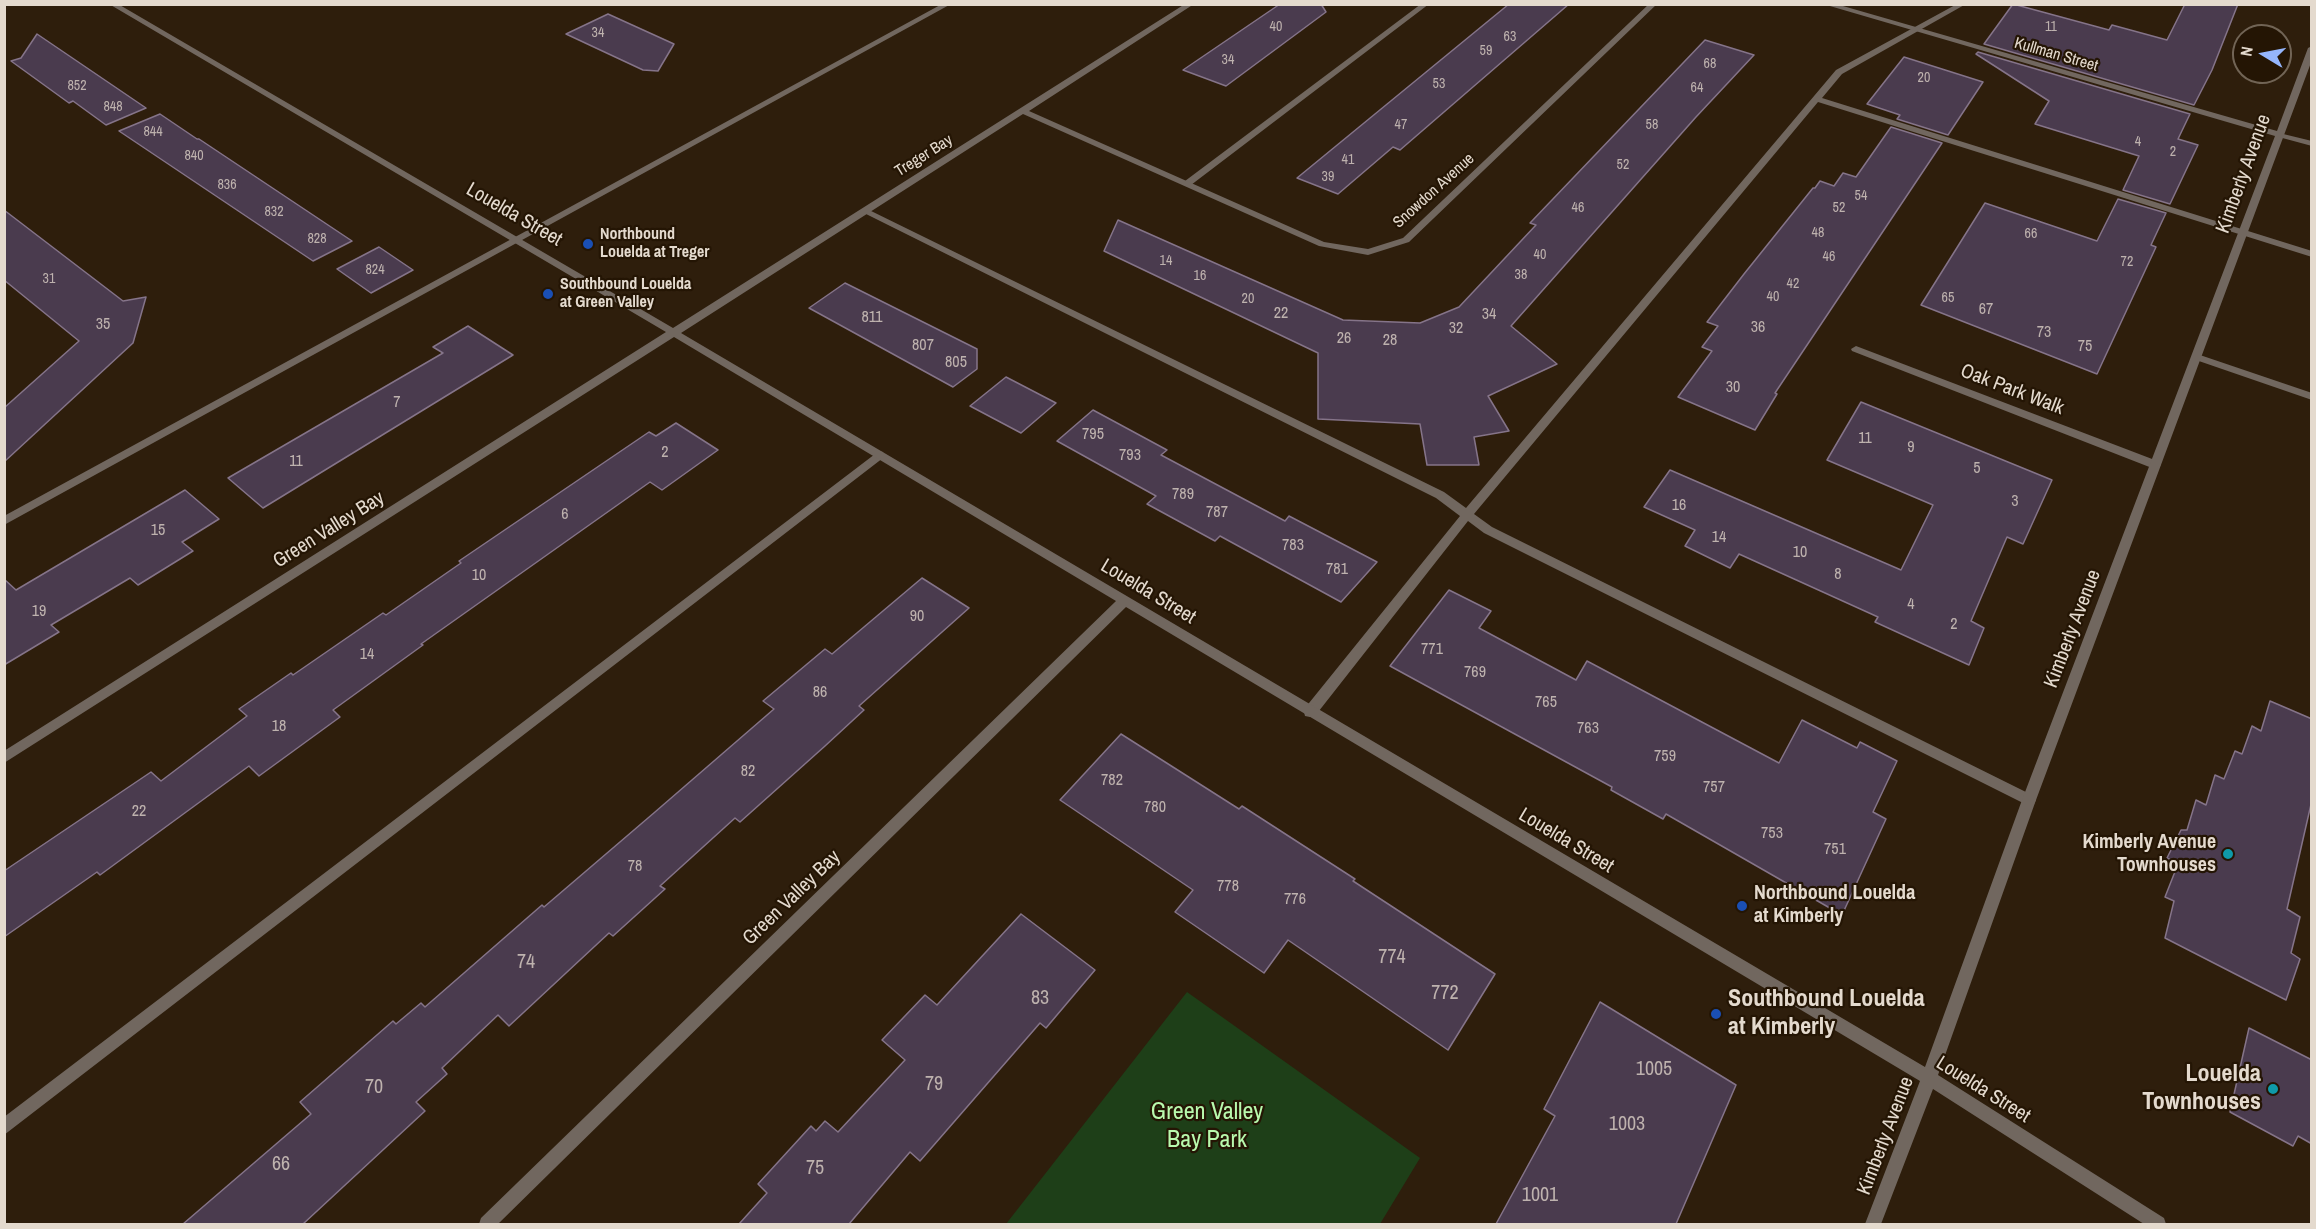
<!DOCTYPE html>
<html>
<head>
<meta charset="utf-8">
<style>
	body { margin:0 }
	#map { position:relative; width:2316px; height:1229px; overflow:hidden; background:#2e1e0c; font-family:"Archivo Narrow",sans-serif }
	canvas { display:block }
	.frame { position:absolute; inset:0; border:6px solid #e4dace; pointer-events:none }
	.north { position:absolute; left:2232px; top:24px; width:60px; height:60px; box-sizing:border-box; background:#241504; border:2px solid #716455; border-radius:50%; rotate:280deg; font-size:16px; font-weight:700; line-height:24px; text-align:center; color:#e4dace }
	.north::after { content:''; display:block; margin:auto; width:21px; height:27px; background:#95b6fd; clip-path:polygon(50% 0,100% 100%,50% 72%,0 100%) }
</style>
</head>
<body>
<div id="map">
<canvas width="2316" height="1229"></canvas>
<div class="frame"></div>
<div class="north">N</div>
</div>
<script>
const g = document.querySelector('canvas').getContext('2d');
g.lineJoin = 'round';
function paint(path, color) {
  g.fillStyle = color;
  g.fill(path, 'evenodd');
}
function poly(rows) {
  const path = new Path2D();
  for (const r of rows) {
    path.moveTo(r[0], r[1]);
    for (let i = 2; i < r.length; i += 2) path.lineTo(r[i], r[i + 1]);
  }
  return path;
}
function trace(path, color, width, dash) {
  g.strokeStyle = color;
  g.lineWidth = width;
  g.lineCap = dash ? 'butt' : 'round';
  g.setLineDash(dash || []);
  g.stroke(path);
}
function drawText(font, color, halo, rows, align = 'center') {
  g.font = font + ' "Archivo Narrow",sans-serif';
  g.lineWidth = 4.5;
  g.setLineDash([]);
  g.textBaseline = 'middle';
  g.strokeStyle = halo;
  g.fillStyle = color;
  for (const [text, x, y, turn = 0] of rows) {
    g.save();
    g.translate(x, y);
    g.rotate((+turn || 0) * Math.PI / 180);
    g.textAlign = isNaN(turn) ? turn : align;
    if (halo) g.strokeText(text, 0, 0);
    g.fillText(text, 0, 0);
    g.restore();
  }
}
paint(poly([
	[1187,992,1420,1158,1380,1224,1006,1224]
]), '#1e3f18');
const building = poly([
	[1280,4,1321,4,1326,12,1226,86,1183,70,1280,4],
	[1509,4,1569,4,1400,150,1393,147,1338,194,1297,178,1509,4],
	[2013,4,2109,30,2112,25,2167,40,2185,4,2238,4,2212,70,2194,105,1984,44,2013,4],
	[608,14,674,44,658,71,643,70,566,34,608,14],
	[37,34,146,108,106,125,73,101,69,103,11,61,21,58,37,34],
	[1705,40,1754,55,1696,117,1511,326,1557,364,1488,396,1509,431,1474,437,1479,465,1427,465,1420,424,1318,419,1318,353,1104,251,1118,220,1343,320,1420,323,1459,307,1536,225,1530,223,1705,40],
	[1978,52,2190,114,2178,139,2198,145,2170,204,2123,190,2139,156,2035,124,2049,101,1976,54,1978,52],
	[1904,57,1983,82,1948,135,1897,119,1900,115,1867,104,1904,57],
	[160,114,197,139,199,139,352,241,313,261,119,131,160,114],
	[1891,127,1942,143,1775,393,1777,394,1755,430,1678,397,1712,351,1702,347,1718,326,1707,322,1744,274,1813,188,1815,188,1820,181,1834,186,1843,173,1856,177,1891,127],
	[2118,199,2166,213,2151,245,2156,247,2097,374,1921,305,1985,203,2097,241,2118,199],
	[4,210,123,301,146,297,133,343,4,462,4,408,79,341,4,280,4,210],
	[379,247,413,270,371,293,337,269,379,247],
	[845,283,977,349,977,369,953,387,809,308,845,283],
	[468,326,513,355,263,508,228,478,443,353,433,347,468,326],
	[1006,377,1056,403,1021,433,970,406,1006,377],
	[1861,402,2052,480,2023,544,2007,537,1971,621,1984,628,1969,665,1875,622,1878,617,1739,554,1730,568,1685,546,1695,530,1644,507,1670,470,1901,570,1933,505,1827,460,1861,402],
	[1093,410,1167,450,1161,455,1285,521,1289,516,1377,562,1341,602,1220,536,1215,541,1147,504,1156,496,1057,441,1093,410],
	[676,423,718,450,662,490,650,482,421,644,423,645,333,710,340,717,259,776,249,766,100,875,97,872,4,937,4,871,151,772,161,781,247,716,239,709,291,673,293,675,383,613,386,615,461,563,459,561,649,432,656,436,676,423],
	[185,490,219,519,182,542,193,551,138,585,130,578,51,625,59,632,4,665,4,579,16,590,185,490],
	[922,578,969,608,859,706,864,710,825,746,740,822,735,818,660,886,665,889,613,936,609,933,509,1026,498,1015,442,1068,447,1074,416,1102,425,1111,303,1224,183,1224,311,1114,300,1102,393,1021,396,1024,421,1003,425,1007,542,905,544,907,655,812,774,709,763,701,825,649,832,654,922,578],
	[1449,590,1491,611,1479,628,1576,680,1587,661,1779,763,1802,720,1857,748,1860,742,1897,761,1873,812,1886,819,1842,915,1666,814,1663,819,1611,790,1612,787,1390,666,1449,590],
	[2270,701,2312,719,2312,800,2287,909,2300,917,2291,953,2300,959,2286,1000,2165,938,2174,901,2165,897,2178,864,2167,858,2181,830,2187,830,2196,800,2206,805,2215,775,2224,779,2235,751,2242,754,2252,726,2261,731,2270,701],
	[1121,734,1239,809,1242,806,1355,879,1353,881,1495,974,1448,1050,1288,940,1264,973,1175,912,1193,890,1060,800,1121,734],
	[1021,914,1095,970,1046,1028,1040,1023,920,1161,910,1152,849,1224,739,1224,767,1193,758,1184,811,1126,816,1131,825,1121,838,1132,905,1060,882,1040,925,995,937,1005,1021,914],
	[1600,1002,1736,1085,1676,1224,1496,1224,1555,1116,1544,1109,1600,1002],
	[2249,1028,2312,1060,2312,1144,2298,1136,2293,1146,2230,1112,2249,1028]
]);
paint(building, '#4a3b4e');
trace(building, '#857489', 1.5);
paint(poly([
	[942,4,951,4,4,525,4,516,942,4],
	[1421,4,1429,4,1191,185,1185,185,1185,181,1421,4],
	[1957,4,1966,4,1842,74,1822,98,2312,251,2312,257,1818,102,1474,514,1492,527,2034,796,2036,800,2034,804,2029,806,1484,533,1468,521,1315,716,1310,717,1305,716,1304,712,1305,708,1460,516,1436,498,860,211,864,208,867,209,1444,492,1466,508,1836,70,1957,4],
	[2275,132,2312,141,2312,146,2275,136,2275,132],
	[1856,346,2160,462,2161,465,2156,469,2152,468,1852,351,1851,349,1856,346],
	[2197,354,2312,393,2312,400,2193,359,2192,357,2197,354],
	[879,451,883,452,884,455,883,458,4,1135,4,1117,879,451]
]), '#71675f');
paint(poly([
	[109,4,118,4,673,328,1185,4,1194,4,1029,111,1324,242,1368,249,1403,238,1649,4,1657,4,1409,242,1368,255,1319,246,1023,114,681,333,1925,1067,2022,800,2275,136,1823,4,1836,4,2277,131,2308,48,2312,46,2312,60,2036,800,1938,1075,2164,1218,2166,1224,2144,1224,1933,1089,1881,1224,1865,1224,1920,1081,1126,607,498,1224,479,1224,481,1218,1116,601,674,337,4,763,4,751,666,332,109,4]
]), '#71675f');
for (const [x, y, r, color] of [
	[588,244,6,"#1a4fb4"],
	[548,294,6,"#1a4fb4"],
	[2228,854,6,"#0f9aa8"],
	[1742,906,6,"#1a4fb4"],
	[1716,1014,6,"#1a4fb4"],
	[2273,1089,6,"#0f9aa8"]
]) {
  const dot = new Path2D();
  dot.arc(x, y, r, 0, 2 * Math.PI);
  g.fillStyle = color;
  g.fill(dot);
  trace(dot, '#241504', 2);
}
drawText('14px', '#beb2ae', null, [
	["40",1276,27],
	["11",2051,27],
	["34",598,33],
	["63",1510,37],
	["59",1486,51],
	["34",1228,60],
	["68",1710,64],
	["20",1924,78],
	["53",1439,84],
	["852",77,86],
	["64",1697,88],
	["848",113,107],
	["47",1401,125],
	["58",1652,125],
	["844",153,132],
	["4",2138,142],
	["2",2173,152],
	["840",194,156],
	["41",1348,160],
	["52",1623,165],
	["39",1328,177],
	["836",227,185],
	["54",1861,196],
	["46",1578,208],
	["52",1839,208],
	["832",274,212],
	["48",1818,233],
	["66",2031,234],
	["828",317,239],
	["40",1540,255],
	["46",1829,257],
	["14",1166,261],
	["72",2127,262],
	["824",375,270],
	["38",1521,275],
	["16",1200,276],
	["31",49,279],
	["42",1793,284],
	["40",1773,297],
	["65",1948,298],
	["20",1248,299]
]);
drawText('16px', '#e4dace', '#241504', [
	["Kullman Street",2056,55,16],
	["Treger Bay",924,156,-32],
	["Snowdon Avenue",1434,191,-42]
]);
drawText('bold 16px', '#e4dace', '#241504', [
	["Northbound",600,235],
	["Louelda at Treger",600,253],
	["Southbound Louelda",560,285],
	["at Green Valley",560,303]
], 'left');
drawText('16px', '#beb2ae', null, [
	["67",1986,310],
	["22",1281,314],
	["34",1489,315],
	["811",872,318],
	["35",103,325],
	["36",1758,328],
	["32",1456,329],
	["73",2044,333],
	["26",1344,339],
	["28",1390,341],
	["807",923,346],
	["75",2085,347],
	["805",956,363],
	["30",1733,388],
	["7",397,403],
	["795",1093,435],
	["11",1865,439],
	["9",1911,448],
	["2",665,453],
	["793",1130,456],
	["11",296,462],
	["5",1977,469],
	["789",1183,495],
	["3",2015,502],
	["16",1679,506],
	["787",1217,513],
	["6",565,515],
	["15",158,531],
	["14",1719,538],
	["783",1293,546],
	["10",1800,553],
	["781",1337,570],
	["8",1838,575],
	["10",479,576],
	["4",1911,605],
	["19",39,612],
	["90",917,617],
	["2",1954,625],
	["771",1432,650],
	["14",367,655],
	["769",1475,673],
	["86",820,693],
	["765",1546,703],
	["18",279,727],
	["763",1588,729],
	["759",1665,757],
	["82",748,772],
	["782",1112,781],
	["757",1714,788],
	["780",1155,808],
	["22",139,812],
	["753",1772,834],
	["751",1835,850],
	["78",635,867],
	["778",1228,887],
	["776",1295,900]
]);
drawText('20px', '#e4dace', '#241504', [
	["Kimberly Avenue",2244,174,-70],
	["Louelda Street",514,215,30],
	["Oak Park Walk",2012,390,21],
	["Green Valley Bay",329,530,-32],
	["Louelda Street",1148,592,31],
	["Kimberly Avenue",2073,629,-69],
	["Louelda Street",1566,841,31],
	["Green Valley Bay",792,898,-44],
	["Louelda Street",1983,1090,32],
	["Kimberly Avenue",1886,1136,-69]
]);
drawText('bold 20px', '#e4dace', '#241504', [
	["Kimberly Avenue",2216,843],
	["Townhouses",2216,866],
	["Northbound Louelda",1754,894,"left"],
	["at Kimberly",1754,917,"left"]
], 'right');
drawText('20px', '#beb2ae', null, [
	["774",1392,958],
	["74",526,963],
	["772",1445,994],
	["83",1040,999],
	["1005",1654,1070],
	["79",934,1085],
	["70",374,1088],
	["1003",1627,1125],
	["66",281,1165],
	["75",815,1169],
	["1001",1540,1196]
]);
drawText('bold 24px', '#e4dace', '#241504', [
	["Southbound Louelda",1728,1000],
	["at Kimberly",1728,1028],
	["Louelda",2261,1075,"right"],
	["Townhouses",2261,1103,"right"]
], 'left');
drawText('24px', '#b8f9ad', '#241504', [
	["Green Valley",1207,1113],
	["Bay Park",1207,1141]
]);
</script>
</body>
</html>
